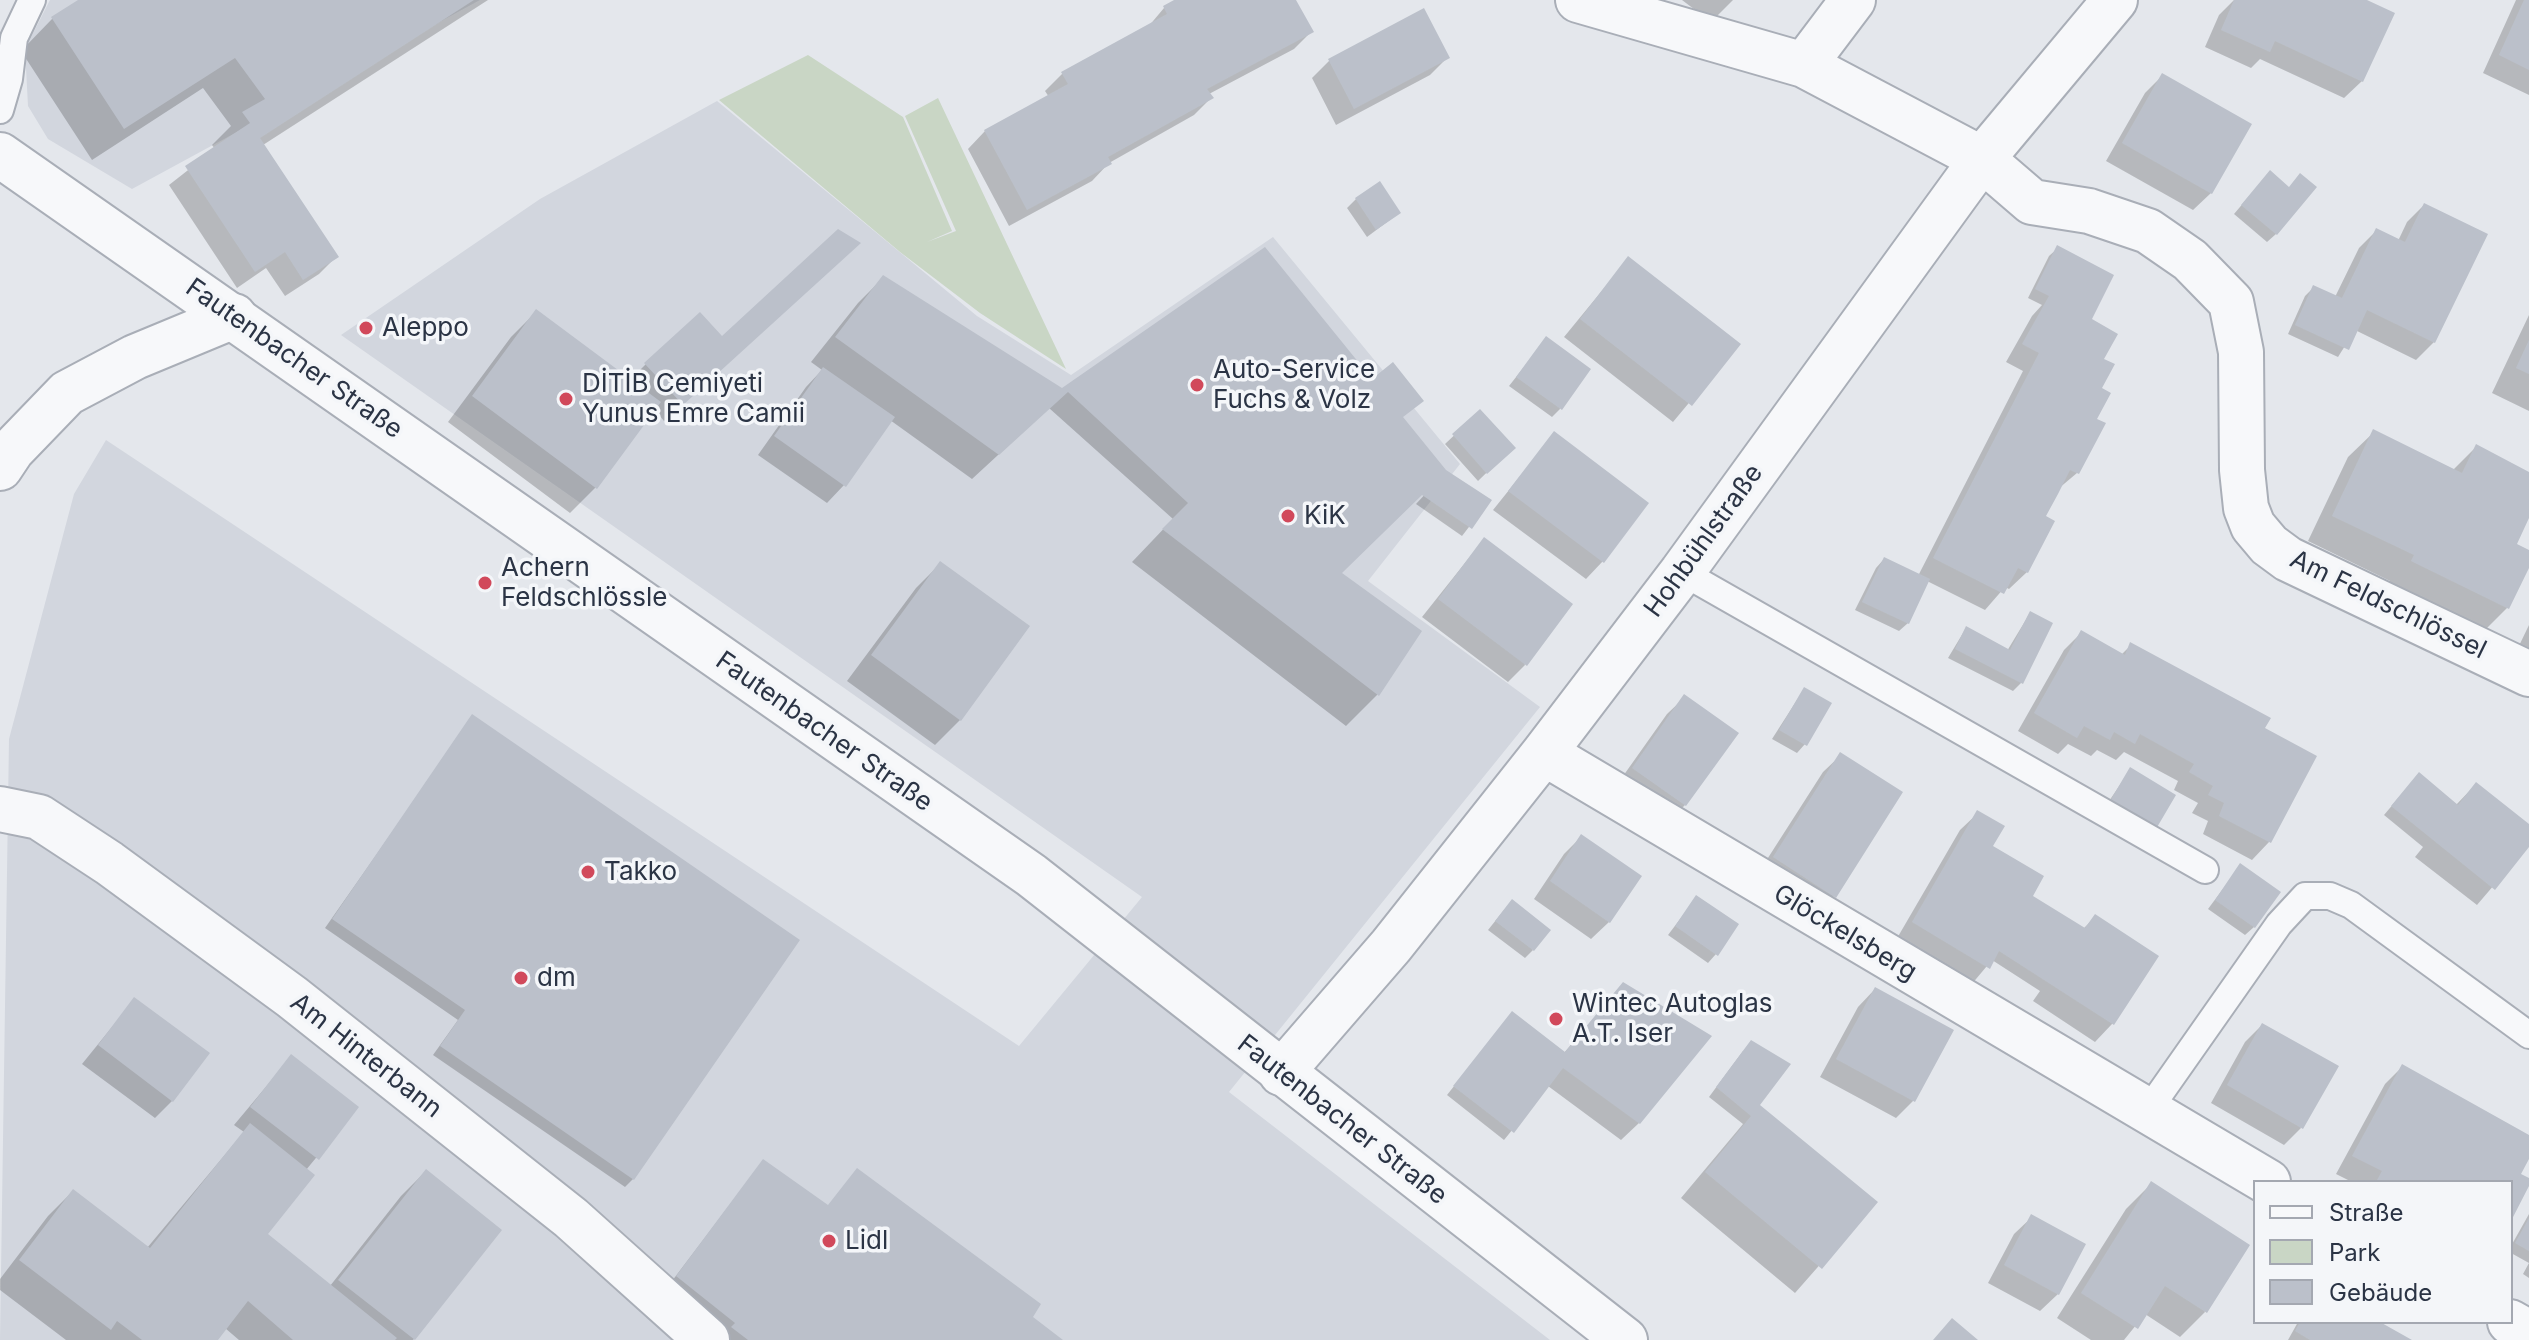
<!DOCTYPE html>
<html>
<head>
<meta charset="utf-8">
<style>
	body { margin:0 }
	#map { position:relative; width:2529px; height:1340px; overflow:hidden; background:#e4e7ec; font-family:Inter,sans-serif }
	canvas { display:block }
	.legend { position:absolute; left:2253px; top:1180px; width:260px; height:144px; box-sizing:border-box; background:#f4f6f9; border:2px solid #a4a8b1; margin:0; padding:10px 14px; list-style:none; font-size:24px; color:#2b3445 }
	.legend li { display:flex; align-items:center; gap:16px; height:40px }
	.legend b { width:40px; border:2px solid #a4a8b1 }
</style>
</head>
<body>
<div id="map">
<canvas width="2529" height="1340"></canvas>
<ul class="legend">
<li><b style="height:10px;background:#f7f8fa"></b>Straße</li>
<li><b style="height:22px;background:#c9d6c5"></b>Park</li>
<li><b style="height:22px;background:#bbc0ca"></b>Gebäude</li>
</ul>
</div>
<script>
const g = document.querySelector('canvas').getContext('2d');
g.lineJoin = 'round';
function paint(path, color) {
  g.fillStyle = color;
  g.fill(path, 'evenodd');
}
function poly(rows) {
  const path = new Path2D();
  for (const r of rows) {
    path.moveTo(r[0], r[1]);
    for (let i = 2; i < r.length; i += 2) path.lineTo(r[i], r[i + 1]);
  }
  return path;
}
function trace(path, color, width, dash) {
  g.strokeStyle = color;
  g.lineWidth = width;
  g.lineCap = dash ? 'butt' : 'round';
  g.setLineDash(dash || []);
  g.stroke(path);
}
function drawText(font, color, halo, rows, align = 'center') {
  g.font = font + ' Inter,sans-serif';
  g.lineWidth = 7;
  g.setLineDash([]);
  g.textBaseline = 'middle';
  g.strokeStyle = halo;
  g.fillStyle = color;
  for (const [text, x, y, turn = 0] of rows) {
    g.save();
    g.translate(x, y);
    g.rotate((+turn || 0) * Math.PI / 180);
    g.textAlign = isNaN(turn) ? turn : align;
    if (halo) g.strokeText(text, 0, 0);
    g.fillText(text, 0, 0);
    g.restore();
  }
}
paint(poly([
	[50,0,480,0,132,189,48,139,28,106,25,49],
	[717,101,977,316,1071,375,1273,237,1460,464,1368,581,1540,707,1229,1092,1550,1340,0,1340,9,739,74,494,106,440,1019,1046,1142,897,341,335,540,199]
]), '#d2d6de');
paint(poly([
	[808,55,903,117,952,231,927,242,956,231,905,116,938,98,1066,369,980,313,900,252,719,100]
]), '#c9d6c5');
paint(poly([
	[81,0,488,0,263,145,336,257,319,274,285,296,266,268,237,288,169,185,215,149,212,145,231,126,203,88,92,160,21,51,52,19],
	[1179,0,1294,0,1311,32,1294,49,1209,94,1211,98,1194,115,1109,163,1092,181,1009,226,968,149,985,131,1049,97,1045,91,1062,74,1148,27,1164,8],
	[1682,0,1733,0,1711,22],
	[2234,0,2362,0,2362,81,2344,98,2260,59,2251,68,2205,47,2219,15],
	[2516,0,2529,0,2529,95,2483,73],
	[1447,58,1430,75,1336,125,1312,78,1329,61],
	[2162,76,2211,193,2193,210,2106,161,2145,93],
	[2262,181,2288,188,2276,234,2267,242,2234,214],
	[1356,199,1399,213,1367,237,1347,208],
	[2424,205,2434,342,2416,360,2355,330,2338,357,2288,334,2305,296,2314,287,2335,297,2359,248,2376,231,2398,241,2407,222],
	[2058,248,2090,317,2102,360,2099,389,2077,473,2058,489,2044,517,2027,572,2009,589,2005,587,1985,610,1927,581,1908,623,1899,631,1855,610,1876,568,1884,559,1918,576,2023,371,2006,362,2032,316,2042,305,2028,298,2049,256],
	[1264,250,1372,382,1393,365,1421,400,1401,418,1444,472,1489,501,1462,536,1416,504,1444,474,1442,472,1339,573,1419,631,1377,695,1346,726,1132,562,1173,519,1049,408,972,479,890,420,844,485,827,503,758,455,806,387,822,370,811,362,858,303,883,278,1062,391],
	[1628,259,1738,344,1673,422,1564,337],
	[841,260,664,421,654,409,595,488,570,513,448,422,511,337,536,312,629,381,646,364,722,339],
	[2529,315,2529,411,2492,393],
	[1546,339,1560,409,1552,417,1509,386],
	[1480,411,1513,447,1478,481,1445,444],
	[2374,432,2452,471,2477,446,2529,474,2529,514,2514,545,2529,552,2529,563,2507,608,2482,633,2387,586,2390,581,2308,541,2348,457],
	[1554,434,1603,561,1586,579,1493,510],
	[1484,539,1525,665,1508,682,1422,617],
	[941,563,1027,627,960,720,935,745,847,681,916,588],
	[2030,613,2021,683,2013,691,1948,658,1966,628,2007,651],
	[2529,625,2529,658,2516,652],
	[2082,632,2121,655,2131,645,2263,729,2314,757,2269,842,2252,860,2203,834,2208,821,2192,813,2198,803,2174,790,2178,781,2124,752,2116,760,2097,750,2091,756,2068,744,2058,754,2018,731,2064,650],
	[1804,689,1805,744,1797,753,1772,739],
	[1685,697,1685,805,1668,822,1616,786,1667,714],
	[473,717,633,1179,625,1187,433,1055,458,1020,325,928],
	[1841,755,1834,896,1817,914,1757,875,1823,772],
	[2130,770,2173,795,2103,810],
	[2411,783,2456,805,2476,784,2529,826,2529,844,2477,905,2415,857,2423,847,2384,815],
	[1978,813,1991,847,2024,906,2083,929,2095,917,2157,956,2112,1024,2095,1042,2033,1001,2040,991,1992,960,1971,985,1896,940,1960,830],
	[1581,837,1609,922,1591,939,1534,899,1564,854],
	[2240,866,2254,927,2245,935,2208,909],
	[1696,898,1716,954,1708,963,1668,935],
	[1504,910,1533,950,1525,958,1488,930],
	[1623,984,1639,1123,1621,1140,1548,1086,1504,1140,1447,1095,1512,1013,1563,1054],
	[1875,989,1951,1031,1913,1101,1896,1118,1820,1077,1858,1007],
	[134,1000,172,1101,155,1118,82,1064],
	[2262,1025,2301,1128,2284,1145,2211,1103,2245,1042],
	[1743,1051,1750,1114,1875,1202,1795,1293,1681,1198,1743,1124,1709,1097],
	[291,1057,357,1108,306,1170,265,1234,330,1286,401,1196,426,1171,500,1230,413,1340,239,1340,225,1328,216,1340,66,1340,0,1290,0,1279,48,1216,73,1191,147,1248,244,1132,234,1125],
	[2402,1067,2529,1137,2529,1155,2518,1175,2529,1182,2511,1217,2511,1182,2352,1182,2336,1174,2385,1084],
	[763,1161,827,1207,1031,1318,1060,1340,729,1340,725,1337,728,1333,669,1285],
	[2151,1184,2205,1312,2180,1337,2145,1314,2124,1340,2091,1340,2057,1318,2126,1209],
	[2529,1214,2529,1278,2523,1274,2529,1263,2511,1253,2511,1246],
	[2032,1217,2058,1294,2040,1311,1988,1283,2014,1234],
	[2298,1322,2376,1322,2407,1340,2288,1340]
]), '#0003');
paint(poly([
	[78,0,474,0,260,138,339,257,303,280,285,252,255,272,185,166,250,123,242,112,265,99,235,58,124,129,51,17],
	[1174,0,1296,0,1314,32,1207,89,1214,98,1108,157,1112,164,1027,210,984,130,1068,84,1061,72,1167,14,1163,6],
	[2234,0,2367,0,2395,13,2363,82,2275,41,2270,52,2221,30],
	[2524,0,2529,0,2529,70,2499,55],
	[1424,8,1450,58,1354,109,1328,59],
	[2162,73,2252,124,2212,194,2122,143],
	[2270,170,2289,187,2300,173,2317,187,2277,235,2241,205],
	[1380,181,1401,213,1376,230,1355,198],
	[2424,203,2488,234,2435,343,2367,310,2349,350,2295,325,2313,285,2342,298,2376,228,2405,242],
	[838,229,861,243,683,405,644,363,700,312,722,336],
	[2057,245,2114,275,2092,319,2118,334,2104,359,2115,364,2102,388,2111,393,2097,419,2106,423,2079,474,2070,470,2058,494,2046,516,2055,521,2028,573,2018,568,2004,594,1933,558,2039,353,2022,344,2049,296,2035,289],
	[1265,247,1372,379,1393,362,1424,401,1403,417,1446,470,1492,500,1472,529,1422,495,1342,573,1422,631,1379,696,1162,529,1188,503,1068,392,999,455,835,337,883,275,1062,388],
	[1628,256,1741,344,1692,406,1580,319],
	[536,309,661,402,597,489,472,396],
	[1546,336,1591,369,1562,410,1516,377],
	[2529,340,2529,374,2516,368],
	[823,367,895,417,846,487,774,436],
	[1480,409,1516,448,1487,474,1452,434],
	[2373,429,2462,473,2476,444,2529,472,2529,518,2517,544,2529,550,2529,568,2509,609,2411,561,2414,555,2332,516],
	[1554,431,1649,503,1604,563,1508,491],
	[1484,537,1573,604,1527,666,1438,599],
	[1884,557,1930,579,1909,624,1862,602],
	[940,561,1030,626,961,721,871,655],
	[2030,611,2053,623,2023,684,1955,649,1966,626,2010,650],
	[2081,630,2125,655,2130,642,2271,718,2265,728,2317,756,2271,843,2219,816,2224,803,2208,795,2213,786,2189,772,2194,764,2140,734,2135,744,2114,732,2110,740,2084,726,2077,738,2034,713],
	[1804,687,1832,703,1807,746,1779,730],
	[1684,694,1739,733,1686,806,1632,768],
	[472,714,800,940,634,1180,440,1046,465,1010,332,919],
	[1840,752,1903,792,1836,898,1773,857],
	[2130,767,2176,795,2156,829,2110,801],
	[2419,772,2458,805,2476,782,2529,824,2529,847,2495,890,2391,806],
	[1977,810,2005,826,1993,846,2044,876,2033,896,2085,928,2095,914,2159,956,2114,1025,1999,951,1990,969,1912,922],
	[1581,834,1642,876,1610,923,1550,881],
	[2240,863,2281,892,2255,928,2215,900],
	[1696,895,1739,924,1718,956,1675,926],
	[1512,899,1551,930,1534,951,1495,921],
	[1623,982,1712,1036,1640,1124,1563,1068,1514,1133,1453,1086,1512,1011,1565,1052],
	[1875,987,1954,1030,1915,1102,1836,1059],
	[134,997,210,1053,173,1102,98,1045],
	[2262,1023,2339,1066,2303,1129,2227,1085],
	[1751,1040,1791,1064,1760,1105,1878,1202,1822,1269,1705,1172,1751,1116,1716,1087],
	[291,1054,359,1107,319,1160,250,1107],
	[2402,1064,2529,1135,2529,1159,2521,1174,2529,1178,2529,1186,2511,1221,2511,1182,2376,1182,2382,1171,2352,1156],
	[250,1123,315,1175,268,1234,397,1338,395,1340,293,1340,248,1301,218,1340,142,1340,117,1321,111,1330,19,1260,73,1189,150,1248],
	[763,1159,828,1205,857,1168,1041,1304,1033,1317,1063,1340,748,1340,731,1327,735,1323,676,1276],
	[426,1169,502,1230,415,1340,338,1280],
	[2151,1181,2250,1245,2207,1313,2165,1286,2138,1329,2081,1293],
	[2031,1214,2086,1244,2059,1295,2004,1265],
	[2529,1218,2529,1251,2515,1243],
	[1952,1318,1978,1340,1933,1340],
	[2300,1322,2380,1322,2412,1340,2310,1340,2295,1331]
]), '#bbc0ca');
const service = poly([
	[0,110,9,79,14,38,32,0],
	[1682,572,2205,870],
	[2147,1112,2279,924,2305,896,2330,896,2351,905,2529,1035]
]);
const minor = poly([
	[1578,0,1804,65,1982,159,2032,202,2089,211,2148,231,2190,260,2231,302,2241,352,2242,470,2246,508,2253,526,2269,545,2288,559,2529,674],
	[1804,65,1853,0],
	[0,468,12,450,67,393,135,357,234,316],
	[1544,753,2268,1182],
	[0,809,39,817,109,863,292,997,571,1218,707,1340],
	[1281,1073,1391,946,1544,753,1682,572,1982,159,2115,0],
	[2510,1322,2529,1333]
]);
const tertiary = poly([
	[0,155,1031,875,1625,1340]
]);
trace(service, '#a9aeb7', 30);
trace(minor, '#a9aeb7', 48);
trace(tertiary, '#a9aeb7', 48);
trace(service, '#f7f8fa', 26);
trace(minor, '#f7f8fa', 44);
trace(tertiary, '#f7f8fa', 44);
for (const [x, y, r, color] of [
	[366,328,8,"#d1495b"],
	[1197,385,8,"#d1495b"],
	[566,399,8,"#d1495b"],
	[1288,516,8,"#d1495b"],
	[485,583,8,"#d1495b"],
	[588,872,8,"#d1495b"],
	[521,978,8,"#d1495b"],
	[1556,1019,8,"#d1495b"],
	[829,1241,8,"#d1495b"]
]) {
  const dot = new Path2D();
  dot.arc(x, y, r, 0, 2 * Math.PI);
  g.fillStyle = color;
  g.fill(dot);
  trace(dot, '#f4f6f9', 3);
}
drawText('26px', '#2b3445', '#f4f6f9', [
	["Aleppo",382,328],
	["Auto-Service",1213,370],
	["Fuchs & Volz",1213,400],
	["DİTİB Cemiyeti",582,384],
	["Yunus Emre Camii",582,414],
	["KiK",1304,516],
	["Achern",501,568],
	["Feldschlössle",501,598],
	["Takko",604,872],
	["dm",537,978],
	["Wintec Autoglas",1572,1004],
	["A.T. Iser",1572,1034],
	["Lidl",845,1241]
], 'left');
drawText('26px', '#2b3445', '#f4f6f9', [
	["Fautenbacher Straße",294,359,35],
	["Hohbühlstraße",1704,541,-54],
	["Am Feldschlössel",2388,605,26],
	["Fautenbacher Straße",824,732,35],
	["Glöckelsberg",1845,933,31],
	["Am Hinterbann",366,1056,38],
	["Fautenbacher Straße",1342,1120,38]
]);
</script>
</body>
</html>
